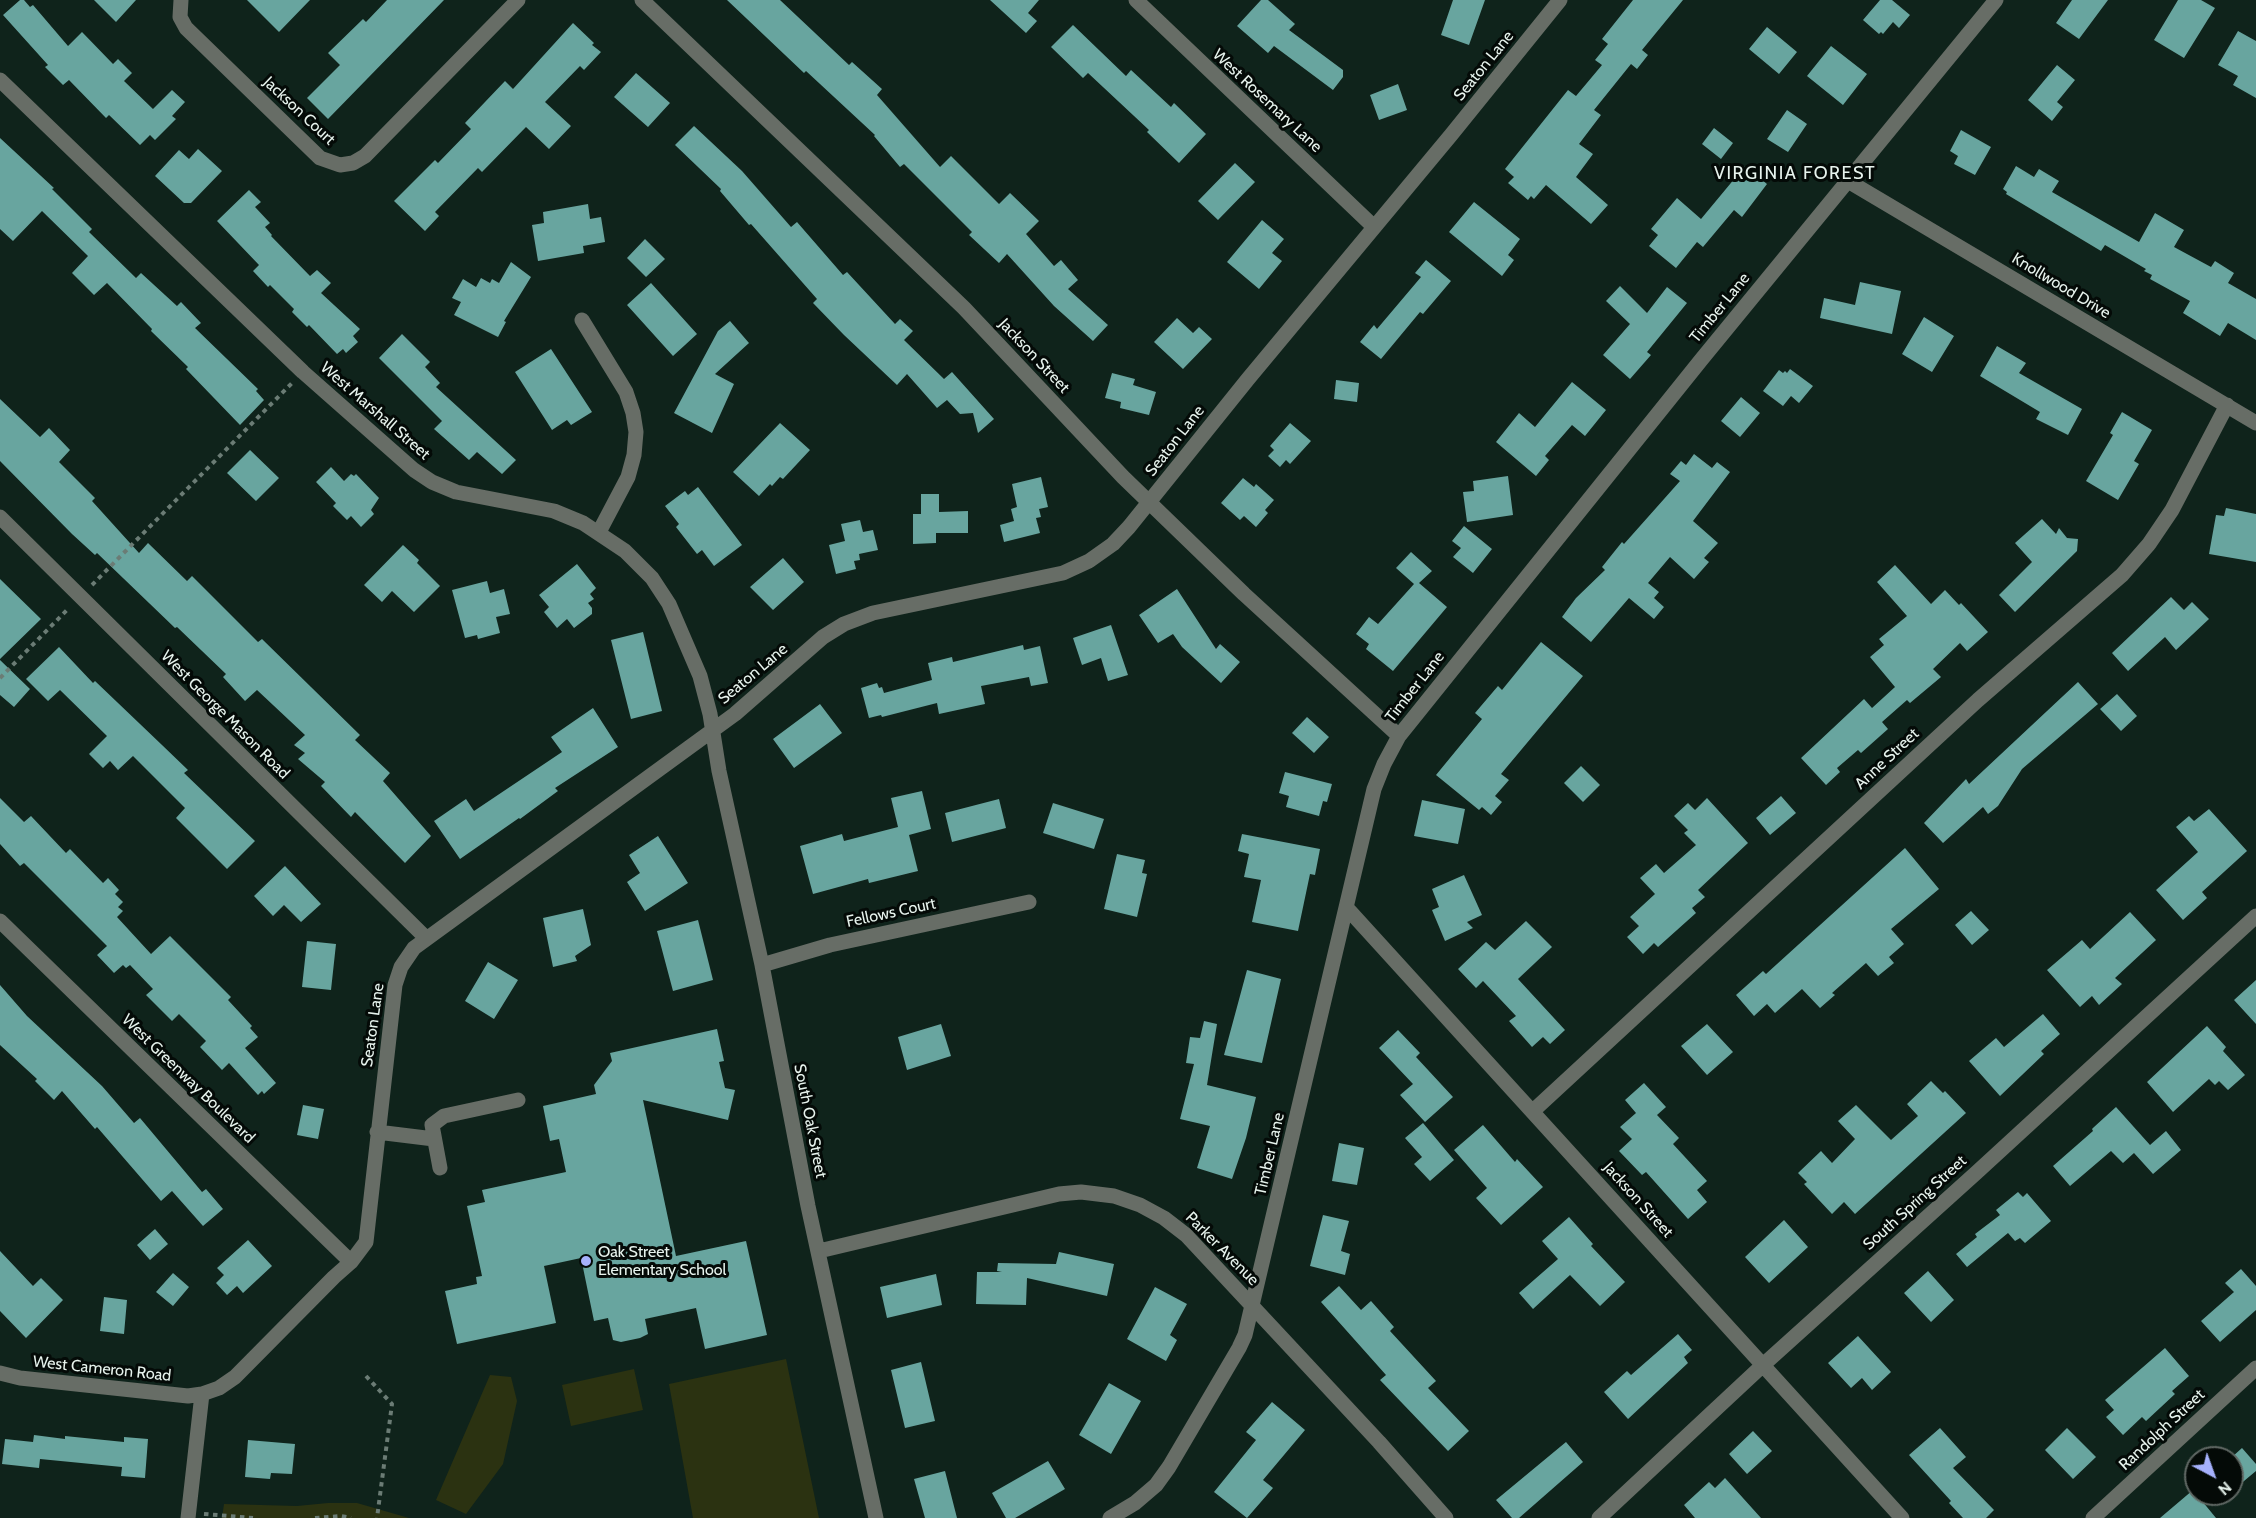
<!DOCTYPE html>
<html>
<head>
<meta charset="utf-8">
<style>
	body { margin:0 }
	#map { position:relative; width:2256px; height:1518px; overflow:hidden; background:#0f231b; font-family:Cabin,sans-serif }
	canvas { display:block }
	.north { position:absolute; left:2184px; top:1446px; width:60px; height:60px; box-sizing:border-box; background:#040a07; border:2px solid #5f6763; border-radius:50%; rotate:139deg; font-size:16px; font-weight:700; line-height:24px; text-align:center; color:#e7f3ed }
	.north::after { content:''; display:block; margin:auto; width:21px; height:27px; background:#a6b1fc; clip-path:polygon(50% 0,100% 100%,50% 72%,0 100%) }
</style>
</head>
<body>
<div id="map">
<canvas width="2256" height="1518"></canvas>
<div class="north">N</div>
</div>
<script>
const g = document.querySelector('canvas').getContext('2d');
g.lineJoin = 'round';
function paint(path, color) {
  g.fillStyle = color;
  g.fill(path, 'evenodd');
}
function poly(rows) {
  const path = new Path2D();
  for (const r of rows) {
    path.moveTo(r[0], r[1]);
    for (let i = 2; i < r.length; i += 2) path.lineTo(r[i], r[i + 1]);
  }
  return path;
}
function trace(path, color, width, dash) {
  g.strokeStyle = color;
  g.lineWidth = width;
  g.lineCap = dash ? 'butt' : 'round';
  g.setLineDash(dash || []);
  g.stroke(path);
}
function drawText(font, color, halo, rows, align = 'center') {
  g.font = font + ' Cabin,sans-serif';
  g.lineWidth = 6;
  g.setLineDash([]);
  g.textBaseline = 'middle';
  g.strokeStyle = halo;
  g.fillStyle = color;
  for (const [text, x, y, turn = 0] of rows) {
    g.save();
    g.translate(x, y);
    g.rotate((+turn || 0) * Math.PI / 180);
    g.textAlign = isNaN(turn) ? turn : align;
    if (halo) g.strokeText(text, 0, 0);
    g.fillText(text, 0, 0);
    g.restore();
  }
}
paint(poly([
	[786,1359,819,1518,693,1518,669,1384],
	[634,1369,643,1410,571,1426,562,1385],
	[490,1375,511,1377,517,1401,503,1464,466,1514,436,1500],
	[328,1503,357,1503,409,1518,222,1518,224,1504,297,1506]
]), '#2b3211');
paint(poly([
	[20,0,24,0,30,7,33,5,68,46,82,32,113,64,118,59,132,73,124,81,153,109,172,90,185,102,172,116,176,119,155,140,150,135,140,145,109,115,106,118,69,80,63,85,45,67,48,65,3,15],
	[94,0,136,0,116,22],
	[247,0,310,0,279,32],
	[387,0,444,0,328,119,307,98,340,65,328,53,363,19,366,22],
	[727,0,780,0,849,65,852,62,882,89,877,95,940,167,951,156,999,204,1010,193,1039,221,1026,234,1054,266,1061,260,1078,280,1068,289,1108,325,1093,341,1054,306,1007,254,999,263,969,235,972,232,904,164,900,167,874,136,875,135,806,71,804,73],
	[990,0,1039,0,1028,13,1037,21,1026,33],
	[1261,0,1268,0,1295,24,1289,30,1343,70,1343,77,1333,90,1274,46,1268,53,1237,26],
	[1453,0,1485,0,1469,45,1441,35],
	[1633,0,1683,0,1642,50,1648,55,1637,69,1631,64,1594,110,1601,115,1579,144,1593,154,1576,177,1608,205,1591,224,1546,185,1534,199,1531,196,1528,200,1508,183,1514,177,1505,169,1568,90,1576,96,1602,65,1595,60,1608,44,1602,39],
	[1880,0,1892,0,1910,15,1899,28,1893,22,1883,34,1881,32,1879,34,1863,20],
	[2072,0,2108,0,2079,39,2056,23],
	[2178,0,2201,0,2215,8,2184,58,2154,40],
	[573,23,594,43,592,45,601,52,584,70,580,66,545,102,571,126,549,149,526,127,482,172,478,168,435,212,439,216,425,231,394,201,435,160,438,163,471,129,465,123,505,81,513,89],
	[1073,25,1126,76,1131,70,1171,107,1174,103,1206,134,1179,163,1147,132,1149,130,1088,73,1083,78,1051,47],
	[1767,27,1797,52,1779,74,1749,49],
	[2238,31,2256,41,2256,98,2233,85,2238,76,2218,65],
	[1831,46,1867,74,1843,105,1807,76],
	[2057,65,2075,80,2057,102,2063,107,2052,121,2028,100],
	[636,73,670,103,648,127,614,97],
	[1398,84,1407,110,1379,120,1370,95],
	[1787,110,1807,124,1788,152,1767,139],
	[694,126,742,171,791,227,797,222,843,275,847,272,895,324,900,319,913,331,904,340,944,379,952,372,994,419,978,433,973,413,960,414,947,400,937,408,907,374,897,385,844,335,813,303,817,299,751,224,749,225,720,191,721,189,675,145],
	[1714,128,1733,143,1721,159,1702,144],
	[1961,130,1991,147,1975,175,1954,164,1958,156,1950,151],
	[0,138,54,188,52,189,92,229,89,232,136,278,141,273,177,306,181,302,201,323,195,328,258,389,256,391,264,400,240,425,186,369,188,367,151,331,152,329,107,283,94,295,72,273,88,256,42,211,13,241,0,229],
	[198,149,222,171,191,203,184,203,155,176,179,150,189,159],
	[1235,163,1255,182,1218,220,1198,201],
	[1745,166,1767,184,1742,217,1734,210,1703,247,1697,242,1676,268,1649,246,1658,235,1651,229,1677,198,1701,219],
	[2016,166,2034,177,2039,169,2059,181,2052,192,2139,242,2155,213,2184,230,2174,247,2211,267,2215,261,2234,273,2228,283,2256,299,2256,340,2228,323,2220,336,2183,313,2190,301,2150,279,2152,275,2144,271,2146,269,2105,245,2101,251,2006,194,2007,192,2003,189],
	[249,190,261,202,255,207,270,223,265,227,272,235,271,236,310,276,317,270,331,283,321,293,360,329,353,336,358,342,346,353,343,349,337,354,309,325,307,327,292,312,294,309,270,285,268,287,253,271,259,265,217,221],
	[1474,202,1520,239,1508,255,1514,260,1502,276,1449,232],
	[588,204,590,219,601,217,605,242,583,246,584,253,538,261,532,225,544,223,543,212],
	[1262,220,1284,239,1272,253,1282,261,1259,289,1227,262],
	[645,239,665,259,646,277,627,258],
	[1426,260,1451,281,1423,314,1420,312,1381,359,1360,342,1374,325,1377,329,1421,277,1415,273],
	[511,262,531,277,504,321,506,322,498,337,454,315,461,302,452,298,463,279,476,287,481,278,490,283,492,279,499,283],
	[1860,282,1901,291,1892,334,1820,318,1824,298,1855,305],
	[651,283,697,334,673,356,627,305],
	[1620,286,1647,313,1667,287,1687,303,1647,352,1651,355,1630,379,1603,355,1630,324,1606,301],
	[1924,317,1954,336,1932,372,1902,354],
	[1177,318,1193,333,1199,327,1212,339,1183,369,1154,342],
	[730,321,749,343,715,374,734,384,712,433,674,413,718,331],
	[402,334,430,362,425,367,440,383,436,387,516,460,502,474,477,452,469,460,434,429,442,421,379,358],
	[1997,346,2026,363,2019,373,2082,409,2068,435,2036,419,2040,412,1980,376],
	[551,349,592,412,571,425,567,420,552,430,515,372],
	[1790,369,1813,386,1799,403,1791,396,1783,406,1763,391,1779,370,1783,373,1785,371,1787,373],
	[1112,373,1135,379,1133,385,1156,392,1149,415,1120,408,1121,402,1105,398],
	[1336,380,1359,383,1357,402,1334,399],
	[1572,382,1606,410,1585,436,1572,425,1545,456,1549,460,1536,476,1496,442,1519,413,1535,427],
	[1741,397,1760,413,1740,437,1721,421],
	[0,399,40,437,49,428,70,450,59,462,95,498,92,501,139,553,148,543,187,581,192,576,258,642,262,639,360,735,355,740,390,773,383,781,431,836,405,863,355,812,351,817,321,786,325,782,298,759,305,753,294,745,305,735,257,690,245,701,223,677,226,674,177,627,175,628,97,553,95,555,72,534,0,461],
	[2122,412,2152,430,2134,461,2139,464,2118,500,2086,481,2113,435,2110,433],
	[780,423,810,450,783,479,780,477,772,486,770,484,759,496,733,472],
	[1290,423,1311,441,1290,464,1286,460,1280,467,1268,456,1274,450,1270,446],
	[250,450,279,478,256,501,227,473],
	[1694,454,1712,468,1717,462,1730,472,1693,521,1718,543,1704,558,1709,562,1694,579,1670,557,1648,583,1659,592,1654,598,1664,607,1654,619,1629,598,1591,642,1562,617,1576,598,1605,570,1602,567,1622,542,1624,544,1680,481,1670,474,1681,461,1686,465],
	[331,467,344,481,351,474,354,476,356,474,379,498,371,510,374,514,361,527,351,516,347,520,333,506,336,503,316,482],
	[1508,476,1513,515,1467,522,1463,492,1474,491,1473,481],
	[1041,477,1048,507,1039,509,1041,517,1036,518,1040,533,1004,542,1000,525,1014,521,1011,509,1017,507,1012,484],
	[1243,478,1254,487,1256,484,1274,500,1265,510,1268,513,1256,527,1244,516,1240,520,1221,503],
	[698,487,742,545,714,566,702,550,697,554,676,527,679,524,665,506,685,491,688,495],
	[921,494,939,494,939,512,968,511,968,533,936,533,936,543,913,544,913,514,921,514],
	[2226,508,2256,514,2256,562,2209,554,2216,515,2224,516],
	[2042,519,2056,534,2059,528,2067,538,2078,539,2077,551,2015,612,1999,595,2032,562,2015,543],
	[860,520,863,532,873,530,878,550,859,554,860,560,854,561,856,569,836,574,829,545,845,541,841,524],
	[1464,526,1492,549,1473,573,1453,557,1461,548,1452,541],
	[403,545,419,560,417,563,440,586,414,612,392,591,382,602,364,585],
	[1411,552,1432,571,1419,583,1447,607,1393,671,1366,649,1369,644,1356,634,1369,617,1378,624,1414,584,1396,568],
	[783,558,804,582,773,610,750,587],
	[577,564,596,588,590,594,594,599,588,603,592,608,592,614,574,628,567,619,557,628,544,612,549,607,539,595],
	[1895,565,1931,604,1945,590,1959,605,1961,603,1988,632,1967,651,1960,643,1933,669,1941,677,1910,703,1907,700,1882,722,1888,729,1861,753,1858,750,1837,768,1840,772,1826,785,1801,758,1864,699,1872,708,1895,687,1870,657,1884,645,1879,639,1907,616,1877,582],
	[0,579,41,619,0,659],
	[487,581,490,593,504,589,510,614,496,617,500,633,478,639,477,635,465,638,452,590],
	[1177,589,1216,649,1220,644,1240,662,1221,683,1182,647,1173,634,1158,643,1139,615],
	[2171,597,2184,610,2192,602,2209,619,2176,650,2165,637,2128,671,2112,653],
	[1111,625,1128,675,1108,681,1101,658,1082,665,1073,638],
	[643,632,662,711,631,719,611,640],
	[1541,642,1583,676,1501,774,1509,780,1495,796,1502,802,1491,815,1482,807,1479,810,1436,775,1482,719,1475,713,1498,686,1502,690],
	[1023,645,1024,650,1040,646,1048,683,1031,686,1029,677,981,686,985,704,939,714,937,703,882,717,881,715,869,718,861,688,877,683,879,688,882,687,884,693,932,680,928,663,952,657,953,662],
	[59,647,93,683,95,681,162,745,188,770,184,773,255,841,227,869,176,818,185,808,133,756,118,770,110,761,103,768,89,754,107,736,60,690,48,701,26,679],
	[0,660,30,689,14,707,0,695],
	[2078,682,2098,704,2022,769,1998,806,1988,814,1983,807,1943,843,1924,823,1966,779,1969,784],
	[2117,694,2137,716,2121,731,2100,709],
	[820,704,842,733,794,768,773,739],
	[593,708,618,747,555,788,558,791,520,819,519,818,460,859,434,821,466,799,474,811,562,752,551,737],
	[1307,717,1329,737,1314,753,1292,733],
	[1581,766,1600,785,1583,802,1564,783],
	[1285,772,1332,784,1327,802,1323,801,1319,816,1286,807,1289,796,1279,793],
	[922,791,931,829,909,835,918,871,869,883,868,879,813,894,800,846,842,834,844,841,898,827,891,798],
	[1781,796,1796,813,1770,835,1756,818],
	[0,798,24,822,31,816,66,853,70,849,103,883,108,878,119,890,115,894,123,902,118,907,123,911,117,917,151,954,170,936,231,997,228,1000,252,1026,250,1028,258,1037,245,1048,276,1083,264,1094,262,1091,258,1095,229,1063,222,1070,200,1047,206,1041,179,1014,172,1021,146,995,153,989,130,965,126,968,123,965,114,973,97,955,107,946,24,863,20,866,0,844],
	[1707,798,1748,843,1698,890,1705,897,1692,908,1696,913,1658,947,1654,943,1643,954,1627,937,1639,926,1630,917,1655,894,1640,878,1656,864,1664,873,1696,845,1684,833,1688,830,1674,816,1688,803,1695,810],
	[999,799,1006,828,952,842,945,813],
	[1422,800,1465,809,1458,844,1414,836],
	[1053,803,1104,819,1094,849,1043,833],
	[2209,809,2247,851,2202,892,2207,898,2183,920,2156,890,2198,852,2176,827,2189,816,2194,821],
	[1242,834,1320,849,1315,875,1310,874,1298,931,1252,922,1261,880,1244,877,1249,854,1238,851],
	[658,836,688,883,645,911,627,882,640,873,629,855],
	[1905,848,1939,889,1891,929,1904,944,1889,957,1894,963,1878,976,1866,963,1832,993,1835,995,1820,1008,1802,989,1775,1013,1767,1004,1754,1016,1736,995,1763,971,1766,974],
	[1117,854,1145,860,1142,873,1147,874,1137,917,1104,909],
	[285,866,321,904,301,922,284,905,273,916,254,896],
	[1464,875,1482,915,1467,922,1473,928,1445,941,1432,910,1439,907,1432,889],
	[583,909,591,945,575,956,577,961,553,967,543,918],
	[1971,911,1989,930,1972,945,1955,925],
	[2130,912,2156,940,2115,978,2122,984,2099,1005,2092,996,2080,1007,2047,970,2082,940,2090,949],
	[698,920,713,980,673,991,657,931],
	[1526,921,1552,947,1518,979,1565,1030,1550,1044,1543,1037,1532,1047,1509,1021,1516,1016,1483,981,1476,988,1458,969,1486,942,1495,950],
	[307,941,336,944,331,990,302,987],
	[488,962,518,980,494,1019,465,1001],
	[1247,970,1281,979,1262,1063,1224,1055],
	[2256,980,2256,1024,2234,1000],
	[0,985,27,1016,102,1086,134,1123,140,1118,202,1192,206,1189,223,1209,203,1226,172,1191,161,1201,97,1127,95,1129,62,1091,54,1100,35,1081,37,1079,0,1045],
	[2043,1014,2060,1034,2041,1051,2044,1054,2000,1096,1969,1061,1996,1038,2004,1047],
	[1204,1021,1217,1024,1207,1085,1256,1097,1246,1138,1232,1179,1197,1168,1210,1126,1180,1119,1194,1064,1186,1063,1190,1037,1200,1038],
	[941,1024,951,1056,907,1070,898,1037],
	[1707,1024,1733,1052,1707,1075,1681,1046],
	[2207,1026,2226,1047,2223,1051,2245,1075,2228,1090,2219,1081,2215,1085,2209,1079,2173,1112,2147,1082],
	[717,1029,724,1061,719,1062,725,1088,735,1090,728,1120,643,1100,676,1256,746,1241,767,1335,705,1349,696,1308,645,1319,648,1334,640,1338,621,1342,613,1340,608,1318,594,1321,581,1258,544,1266,556,1323,457,1344,445,1291,477,1284,476,1277,482,1276,467,1206,485,1202,482,1190,566,1172,559,1139,550,1141,543,1106,596,1094,594,1085,612,1061,610,1053],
	[1398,1030,1420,1053,1416,1057,1453,1097,1425,1122,1400,1095,1413,1084,1379,1048],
	[1931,1081,1943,1093,1945,1091,1966,1113,1855,1214,1844,1202,1832,1214,1804,1184,1807,1182,1798,1173,1821,1151,1832,1163,1855,1139,1838,1121,1856,1105,1891,1140,1918,1116,1907,1104],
	[1644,1083,1666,1107,1657,1115,1679,1138,1673,1144,1707,1181,1697,1190,1707,1202,1688,1219,1646,1172,1642,1175,1619,1151,1632,1139,1620,1127,1636,1113,1625,1100],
	[303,1105,324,1109,318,1139,297,1135],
	[2116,1107,2150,1145,2166,1131,2181,1150,2153,1174,2134,1153,2123,1163,2111,1151,2070,1186,2053,1166,2093,1131,2092,1129,2094,1127],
	[1423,1123,1454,1160,1430,1181,1414,1164,1422,1157,1405,1138],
	[1483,1125,1515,1162,1517,1159,1543,1187,1501,1225,1476,1198,1487,1188,1454,1150],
	[1339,1143,1364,1148,1357,1185,1332,1181],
	[2018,1192,2023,1197,2027,1193,2051,1221,2025,1243,2020,1238,2015,1241,2008,1233,1967,1267,1956,1254,1977,1237,1975,1234,2000,1215,1996,1210],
	[1323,1215,1349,1221,1341,1251,1350,1254,1345,1275,1310,1266],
	[1569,1217,1593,1244,1591,1246,1625,1282,1600,1306,1570,1275,1533,1309,1519,1293,1558,1259,1542,1241],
	[1784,1220,1808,1247,1769,1283,1745,1257],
	[155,1229,168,1244,150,1260,137,1245],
	[248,1240,272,1266,243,1293,237,1286,227,1295,216,1283,224,1275,217,1268],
	[0,1251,33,1286,41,1278,63,1300,26,1338,0,1311],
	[1059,1252,1114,1264,1107,1296,1027,1278,1026,1305,976,1304,977,1272,1002,1272,997,1271,998,1263,1056,1264],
	[2241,1269,2256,1286,2256,1310,2220,1342,2201,1321,2234,1292,2225,1283],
	[1928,1271,1954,1300,1931,1322,1904,1293],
	[173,1273,189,1287,173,1306,156,1292],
	[936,1274,942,1305,887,1318,880,1287],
	[1339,1286,1361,1310,1371,1301,1394,1327,1390,1331,1436,1381,1428,1388,1469,1431,1448,1451,1380,1380,1386,1375,1321,1302],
	[1155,1287,1187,1304,1170,1335,1177,1340,1166,1361,1127,1339],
	[104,1297,127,1300,124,1334,100,1331],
	[1678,1334,1692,1350,1684,1357,1688,1363,1628,1419,1604,1392,1627,1371,1631,1375],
	[1858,1336,1891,1372,1872,1390,1862,1378,1851,1388,1828,1363],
	[2165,1348,2189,1376,2172,1391,2175,1394,2146,1421,2142,1417,2123,1435,2106,1417,2114,1410,2105,1400],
	[921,1362,935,1421,905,1428,891,1370],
	[1109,1383,1141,1401,1111,1454,1079,1435],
	[1272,1402,1305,1430,1263,1480,1273,1488,1247,1518,1214,1492,1256,1440,1246,1432],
	[1940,1428,1966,1457,1953,1468,1994,1510,1986,1518,1963,1518,1949,1503,1951,1501,1909,1455],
	[2067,1428,2096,1457,2073,1479,2045,1450],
	[1753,1431,1772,1451,1747,1474,1729,1454],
	[34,1435,65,1439,65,1436,124,1442,124,1437,148,1439,145,1478,121,1476,122,1467,40,1459,39,1468,2,1464,5,1439,33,1442],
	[248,1440,295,1444,292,1474,271,1473,270,1479,245,1477],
	[1566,1442,1583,1462,1519,1518,1512,1518,1496,1500],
	[2242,1448,2256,1464,2256,1471,2232,1491,2232,1457],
	[1048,1461,1065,1489,1015,1518,1006,1518,992,1493],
	[945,1471,957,1518,925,1518,914,1479],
	[1725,1478,1761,1518,1695,1518,1684,1505,1709,1482,1715,1488],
	[2193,1490,2216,1518,2160,1518]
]), '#68a59f');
trace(poly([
	[92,585,292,383],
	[0,678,68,609],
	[366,1376,392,1404,377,1518],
	[204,1514,253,1518],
	[315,1518,341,1516,351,1518]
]), '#6b7c75', 4, [4.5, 4.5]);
trace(poly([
	[181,0,180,17,186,28,320,158,340,165,353,163,365,156,518,0],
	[642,0,964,308,1123,477,1244,594,1399,736],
	[1136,0,1374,227],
	[0,80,303,372,414,470,432,482,456,492,554,511,583,523,625,551,652,578,669,604,700,676,710,714,719,771,762,965,808,1206,876,1518],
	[1848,181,2256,423],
	[582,320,626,392,633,413,636,432,634,455,628,477,599,532],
	[0,517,426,938],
	[1346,907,1902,1518],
	[0,921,351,1262],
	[762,965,830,945,1029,902],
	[1533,1111,1978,700,2122,575,2149,544,2172,510,2227,405],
	[377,1132,434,1139],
	[440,1168,432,1125,444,1116,518,1100],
	[819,1251,1059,1194,1081,1192,1114,1196,1140,1205,1164,1218,1186,1235,1379,1442,1446,1518],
	[0,1373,20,1378,188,1396,202,1394],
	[188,1518,202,1394,219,1388,235,1377,334,1277,351,1262,366,1242,395,985,401,967,414,948,735,714,823,637,844,624,873,613,1063,573,1089,561,1113,544,1129,527,1248,379,1451,135,1560,0],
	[1110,1518,1135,1503,1156,1485,1169,1467,1239,1348,1245,1335,1374,789,1384,764,1399,736,1701,360,1996,0],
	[1599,1518,1763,1365,1976,1173,2256,916],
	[2093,1518,2256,1368]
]), '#676d66', 15);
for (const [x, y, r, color] of [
	[586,1261,6,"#a6b1fc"]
]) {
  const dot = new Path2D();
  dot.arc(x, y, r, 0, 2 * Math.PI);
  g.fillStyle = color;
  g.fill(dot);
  trace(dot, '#040a07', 2);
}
drawText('16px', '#e7f3ed', '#040a07', [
	["Seaton Lane",1484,66,-51],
	["West Rosemary Lane",1267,101,43],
	["Jackson Court",299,111,43],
	["Knollwood Drive",2061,286,31],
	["Timber Lane",1720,308,-51],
	["Jackson Street",1034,356,47],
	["West Marshall Street",375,411,41],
	["Seaton Lane",1175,441,-52],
	["Seaton Lane",753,674,-40],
	["Timber Lane",1415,687,-52],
	["West George Mason Road",225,715,45],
	["Anne Street",1887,759,-43],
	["Fellows Court",891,913,-12],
	["Seaton Lane",373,1025,-82],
	["West Greenway Boulevard",188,1079,44],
	["South Oak Street",810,1121,79],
	["Timber Lane",1270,1154,-77],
	["Jackson Street",1638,1200,48],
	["South Spring Street",1915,1203,-42],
	["Parker Avenue",1222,1249,45],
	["West Cameron Road",102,1369,6],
	["Randolph Street",2162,1430,-43]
]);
drawText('16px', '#e7f3ed', '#040a07', [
	["Oak Street",598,1252],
	["Elementary School",598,1270]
], 'left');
g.letterSpacing = '1.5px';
drawText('18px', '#e7f3ed', '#040a07', [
	["VIRGINIA FOREST",1795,174]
]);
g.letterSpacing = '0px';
</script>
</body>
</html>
